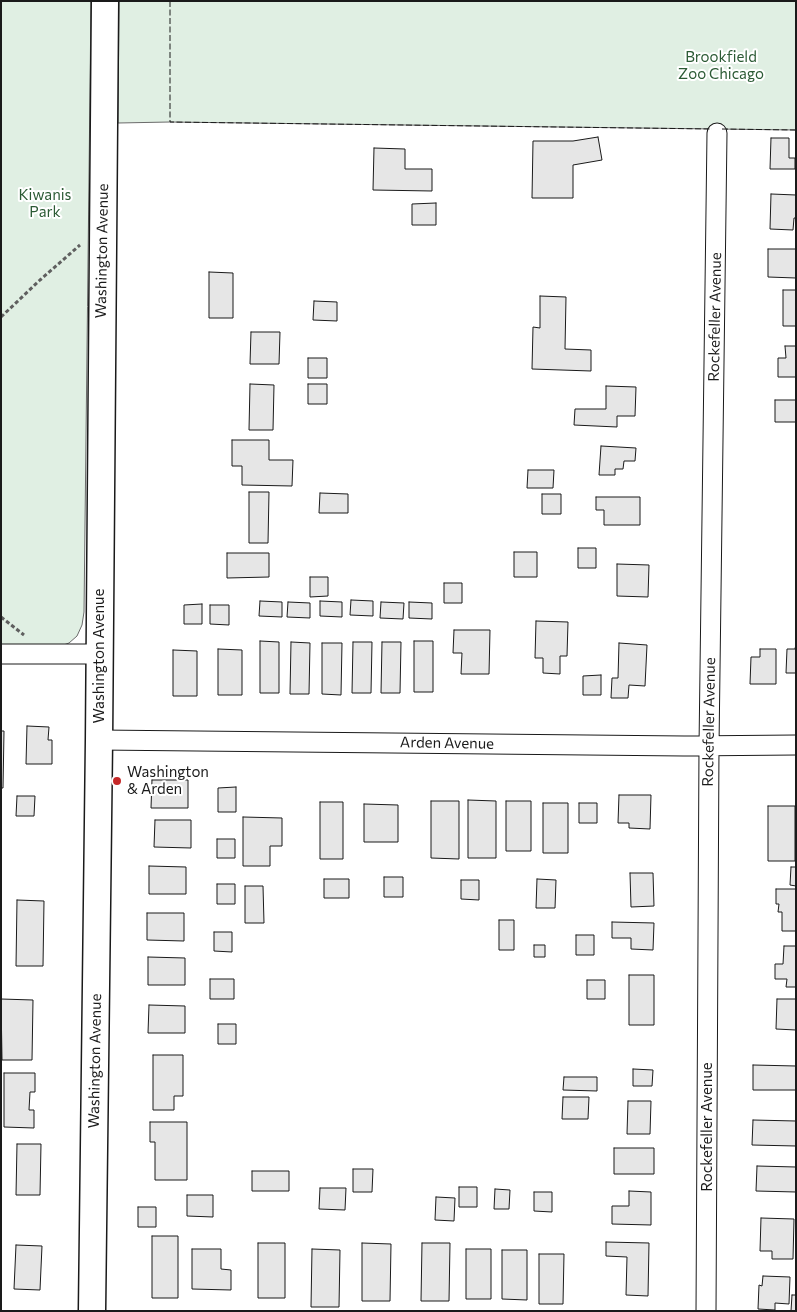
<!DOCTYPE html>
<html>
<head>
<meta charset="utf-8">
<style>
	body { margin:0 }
	#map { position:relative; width:797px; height:1312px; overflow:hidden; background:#fff; font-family:Commissioner,sans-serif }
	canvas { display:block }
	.frame { position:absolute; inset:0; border:2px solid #1a1a1a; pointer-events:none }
</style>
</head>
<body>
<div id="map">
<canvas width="797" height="1312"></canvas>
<div class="frame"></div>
</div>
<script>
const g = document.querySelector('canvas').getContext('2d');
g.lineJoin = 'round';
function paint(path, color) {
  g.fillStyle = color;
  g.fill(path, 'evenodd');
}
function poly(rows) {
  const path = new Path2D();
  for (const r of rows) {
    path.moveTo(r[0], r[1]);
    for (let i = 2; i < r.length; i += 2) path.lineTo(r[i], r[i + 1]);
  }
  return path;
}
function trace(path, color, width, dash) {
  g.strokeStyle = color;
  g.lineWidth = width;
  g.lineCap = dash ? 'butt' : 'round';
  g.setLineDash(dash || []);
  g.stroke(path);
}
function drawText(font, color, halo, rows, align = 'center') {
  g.font = font + ' Commissioner,sans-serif';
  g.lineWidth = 4;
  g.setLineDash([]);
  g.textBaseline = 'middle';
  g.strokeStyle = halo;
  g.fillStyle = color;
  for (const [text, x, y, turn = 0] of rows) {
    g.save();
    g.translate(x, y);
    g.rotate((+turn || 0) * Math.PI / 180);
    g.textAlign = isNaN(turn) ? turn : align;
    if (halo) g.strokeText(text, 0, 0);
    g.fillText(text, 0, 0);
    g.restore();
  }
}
const green = poly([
	[1,1,91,1,84,612,82,625,77,636,69,643,61,646,1,645,1,1],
	[119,1,796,1,796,130,170,122,118,123,119,1]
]);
paint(green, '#e0efe3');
trace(green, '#6a6a6a', 1);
const building = poly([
	[598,137,602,160,573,165,573,198,532,198,533,141,573,141,598,137],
	[771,138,789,138,789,158,795,158,795,169,770,169,771,138],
	[374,148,405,149,405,169,432,169,432,191,373,190,374,148],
	[771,194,796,195,796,218,794,218,793,230,770,229,771,194],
	[436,203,436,225,412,225,412,204,436,203],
	[768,249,796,249,796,278,768,277,768,249],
	[209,272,233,273,233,318,209,318,209,272],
	[783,290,796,290,796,326,783,326,783,290],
	[540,296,566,297,565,349,591,350,591,371,532,369,533,327,540,328,540,296],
	[314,301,337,302,337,321,313,320,314,301],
	[251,332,280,332,279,364,250,364,251,332],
	[785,346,796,346,796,377,778,377,778,358,786,358,785,346],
	[308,358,327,358,327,378,308,378,308,358],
	[250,384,274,385,273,430,249,430,250,384],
	[308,384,327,384,327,404,308,404,308,384],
	[606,386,636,387,635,416,617,416,617,427,574,425,575,409,606,409,606,386],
	[775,400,796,400,796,422,775,422,775,400],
	[232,440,269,440,269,460,293,460,292,486,242,485,242,466,232,466,232,440],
	[601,446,636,448,635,461,624,461,623,469,615,469,615,475,599,475,601,446],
	[528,470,554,470,553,488,527,488,528,470],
	[249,492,269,492,268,543,249,543,249,492],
	[320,493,348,494,348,513,319,513,320,493],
	[542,494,561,494,561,514,542,514,542,494],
	[596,497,640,497,640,525,604,525,604,510,596,510,596,497],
	[578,548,596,548,596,568,578,568,578,548],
	[514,552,537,552,537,577,514,577,514,552],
	[227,553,269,553,269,577,227,578,227,553],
	[617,564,649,565,648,597,617,596,617,564],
	[310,577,328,577,328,596,310,597,310,577],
	[444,583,462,583,462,603,444,603,444,583],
	[351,600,373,601,373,616,350,615,351,600],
	[260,601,282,602,282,617,259,616,260,601],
	[320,601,342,602,342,617,320,616,320,601],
	[288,602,310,603,310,618,287,617,288,602],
	[381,602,404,603,403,619,380,618,381,602],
	[409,602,432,603,432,619,409,618,409,602],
	[202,604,202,624,184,624,184,605,202,604],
	[210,605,229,605,229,625,210,624,210,605],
	[536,621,568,622,567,656,560,656,560,674,543,673,543,658,535,658,536,621],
	[454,630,490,630,489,674,461,674,462,653,453,653,454,630],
	[260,641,279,642,279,693,260,693,260,641],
	[414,641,433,641,433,692,414,692,414,641],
	[291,642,310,643,309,694,290,694,291,642],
	[353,642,372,642,371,693,352,693,353,642],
	[382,642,401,642,400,693,381,693,382,642],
	[322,643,342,643,341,695,322,694,322,643],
	[619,643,647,645,645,686,629,685,628,698,611,698,612,678,618,678,619,643],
	[796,644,796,692,796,673,786,673,787,649,795,649,796,644],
	[218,649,242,650,242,695,218,695,218,649],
	[760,649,776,649,776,684,750,684,751,657,760,657,760,649],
	[173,650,197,651,197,696,173,696,173,650],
	[601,675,601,695,583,695,583,676,601,675],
	[27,726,49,727,48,740,52,740,52,764,26,764,27,726],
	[1,731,4,731,3,788,1,788,1,731],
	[152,780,188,780,188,808,151,808,152,780],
	[236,787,236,812,218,812,218,788,236,787],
	[619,795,651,795,650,829,629,828,629,823,618,823,619,795],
	[17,796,35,796,34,816,16,816,17,796],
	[468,800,496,801,496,858,468,858,468,800],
	[431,801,459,801,459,859,431,858,431,801],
	[506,801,531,801,531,851,506,851,506,801],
	[320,802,343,802,343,859,320,859,320,802],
	[543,803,568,803,568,853,543,853,543,803],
	[579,803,597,803,597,823,579,823,579,803],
	[364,804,398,805,398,842,364,842,364,804],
	[768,806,795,806,795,861,768,861,768,806],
	[243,817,282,818,282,846,270,846,270,866,243,866,243,817],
	[155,820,191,820,191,848,154,847,155,820],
	[217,839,235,839,235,858,217,858,217,839],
	[149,866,186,867,186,894,149,894,149,866],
	[791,867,796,867,796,886,790,885,791,867],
	[630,873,653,873,654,906,631,907,630,873],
	[384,877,403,877,403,897,384,897,384,877],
	[324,879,349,879,349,898,324,898,324,879],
	[537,879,556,880,555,908,536,908,537,879],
	[461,880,479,880,479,900,461,899,461,880],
	[217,884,235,884,235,904,217,904,217,884],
	[245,886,263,886,264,923,245,923,245,886],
	[776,889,796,889,796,931,782,931,782,912,778,912,779,904,776,904,776,889],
	[17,900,44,901,43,966,16,966,17,900],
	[147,913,184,913,184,941,147,940,147,913],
	[499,920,514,920,514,950,499,950,499,920],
	[612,922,654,923,653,950,631,949,631,938,612,938,612,922],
	[214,932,232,932,232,952,214,951,214,932],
	[576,935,594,935,594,955,576,955,576,935],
	[534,945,545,945,545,957,534,957,534,945],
	[784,946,796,946,796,987,786,987,787,979,775,979,775,964,783,964,784,946],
	[148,957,185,958,185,985,148,985,148,957],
	[629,975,654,975,654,1025,629,1025,629,975],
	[210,979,234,979,234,999,210,999,210,979],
	[587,980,605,980,605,999,587,999,587,980],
	[1,999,33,1000,32,1060,2,1060,1,999],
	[777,999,796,999,796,1030,776,1029,777,999],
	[149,1005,185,1006,185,1033,148,1033,149,1005],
	[218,1024,236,1024,236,1044,218,1044,218,1024],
	[153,1055,183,1055,183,1096,174,1096,174,1110,153,1110,153,1055],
	[753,1065,796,1066,796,1090,753,1090,753,1065],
	[633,1069,653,1070,652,1086,633,1086,633,1069],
	[4,1073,35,1073,35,1092,30,1092,29,1110,34,1110,34,1128,4,1127,4,1073],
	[564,1077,597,1077,597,1091,563,1090,564,1077],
	[563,1097,589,1097,588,1119,562,1119,563,1097],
	[628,1101,651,1101,650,1134,627,1134,628,1101],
	[753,1120,796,1121,796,1146,752,1145,753,1120],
	[150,1122,187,1122,187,1180,155,1180,155,1142,150,1142,150,1122],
	[17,1144,41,1144,40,1195,16,1195,17,1144],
	[614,1148,654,1148,654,1174,614,1174,614,1148],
	[757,1166,796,1167,796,1192,756,1191,757,1166],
	[353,1169,373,1169,372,1192,353,1192,353,1169],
	[252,1171,289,1171,289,1191,252,1191,252,1171],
	[459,1187,477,1187,477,1207,459,1207,459,1187],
	[320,1188,346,1188,345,1210,319,1209,320,1188],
	[495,1189,510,1190,509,1209,494,1209,495,1189],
	[629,1191,651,1192,651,1225,612,1224,612,1206,629,1206,629,1191],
	[534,1192,552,1192,552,1212,534,1211,534,1192],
	[187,1195,213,1195,213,1217,187,1216,187,1195],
	[436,1197,455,1198,454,1221,435,1220,436,1197],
	[138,1207,156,1207,156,1227,138,1227,138,1207],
	[761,1218,794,1219,793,1259,772,1259,772,1251,760,1251,761,1218],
	[152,1236,178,1236,178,1298,152,1298,152,1236],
	[606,1242,649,1243,648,1296,626,1295,627,1257,606,1256,606,1242],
	[258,1243,285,1243,285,1298,258,1298,258,1243],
	[362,1243,391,1244,390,1301,362,1301,362,1243],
	[422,1243,450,1243,449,1301,421,1301,422,1243],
	[16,1245,42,1246,40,1290,14,1289,16,1245],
	[192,1249,221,1249,221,1269,231,1270,231,1290,192,1289,192,1249],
	[312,1249,340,1250,339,1307,311,1307,312,1249],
	[466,1249,491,1249,491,1299,466,1299,466,1249],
	[502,1250,527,1250,527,1300,502,1299,502,1250],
	[539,1254,564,1254,563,1304,539,1304,539,1254],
	[763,1276,790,1277,789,1304,775,1303,775,1310,758,1309,759,1285,762,1286,763,1276],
	[792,1295,796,1295,796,1311,791,1311,792,1295]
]);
paint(building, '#e6e6e6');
trace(building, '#1a1a1a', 1);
const street = poly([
	[1,654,99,654],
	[99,740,684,746,796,745],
	[706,1311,709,746,717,133]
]);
const secondary = poly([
	[92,1311,99,740,105,1]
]);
trace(street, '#1a1a1a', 21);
trace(secondary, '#1a1a1a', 29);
trace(poly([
	[1,317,40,280,80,245],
	[1,617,24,635]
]), '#5f5f5f', 3, [4, 2.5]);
trace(street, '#fff', 19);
trace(secondary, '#fff', 26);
trace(poly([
	[170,1,170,122,712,129],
	[722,129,796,130]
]), '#1a1a1a', 1, [6, 2.5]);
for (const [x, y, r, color] of [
	[117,781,5,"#c62828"]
]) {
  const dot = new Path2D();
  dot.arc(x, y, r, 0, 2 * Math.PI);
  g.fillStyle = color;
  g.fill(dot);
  trace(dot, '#fff', 2);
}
drawText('15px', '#2b5a34', '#fff', [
	["Brookfield",721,57],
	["Zoo Chicago",721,74],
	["Kiwanis",45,195],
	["Park",45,212]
]);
drawText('15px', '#1a1a1a', '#fff', [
	["Washington Avenue",102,251,-89],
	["Rockefeller Avenue",715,317,-89],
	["Washington Avenue",99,656,-90],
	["Rockefeller Avenue",709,722,-89],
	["Arden Avenue",447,743,1],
	["Washington Avenue",95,1061,-89],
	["Rockefeller Avenue",707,1127,-90]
]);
drawText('15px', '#1a1a1a', '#fff', [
	["Washington",127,772],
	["& Arden",127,789]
], 'left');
</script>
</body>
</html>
